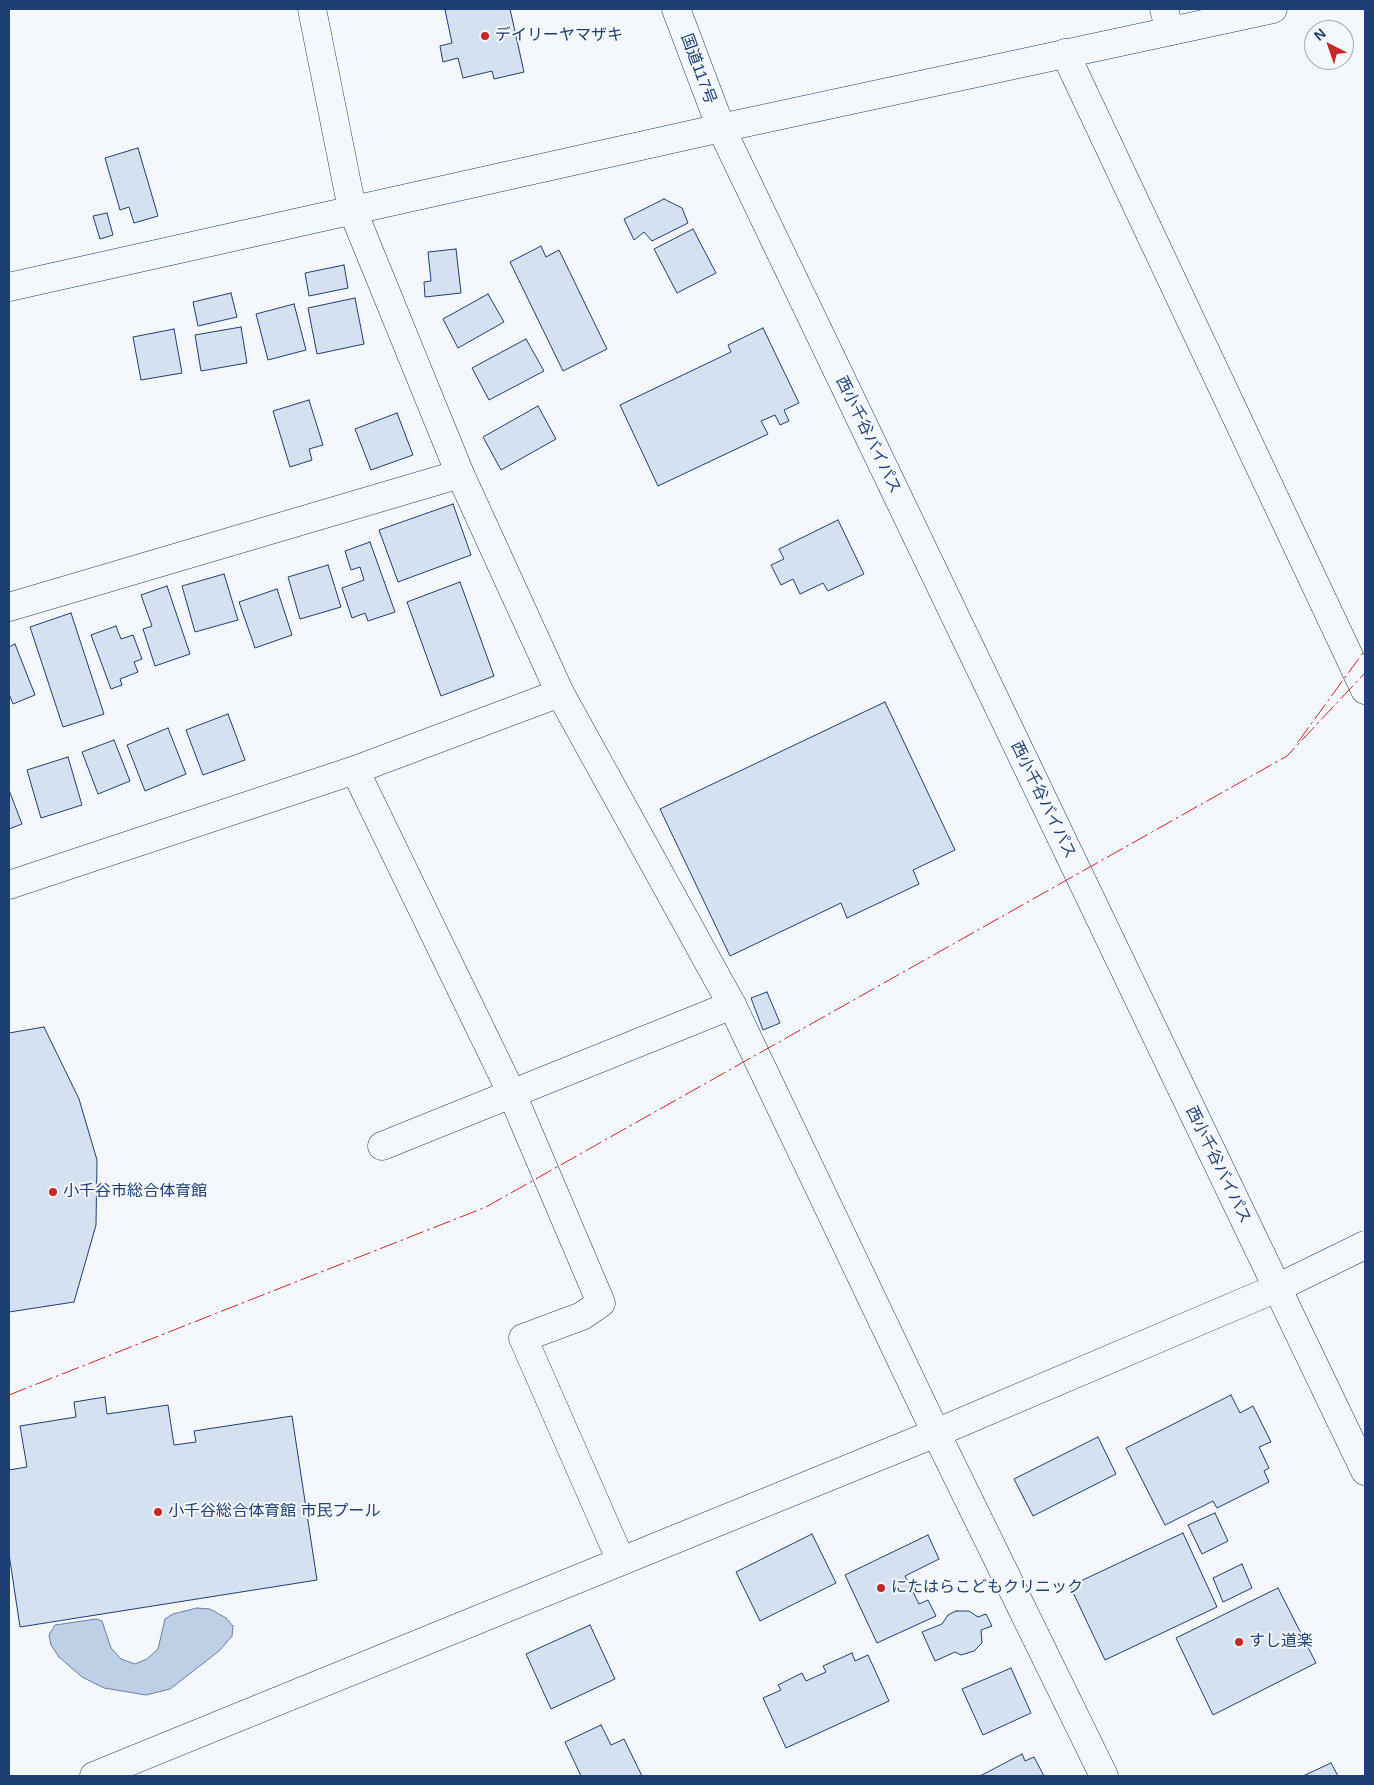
<!DOCTYPE html>
<html>
<head>
<meta charset="utf-8">
<style>
	body { margin:0 }
	#map { position:relative; width:1374px; height:1785px; overflow:hidden; background:#f4f7fb; font-family:Arial,sans-serif }
	canvas { display:block }
	.frame { position:absolute; inset:0; border:10px solid #1d3f73; pointer-events:none }
	.north { position:absolute; left:1304px; top:20px; width:50px; height:50px; box-sizing:border-box; background:#f4f7fb; border:1px solid #9eadc5; border-radius:50%; rotate:319deg; font-size:14px; font-weight:700; line-height:20px; text-align:center; color:#1d3f73 }
	.north::after { content:''; display:block; margin:auto; width:18px; height:22px; background:#c62828; clip-path:polygon(50% 0,100% 100%,50% 72%,0 100%) }
</style>
</head>
<body>
<div id="map">
<canvas width="1374" height="1785"></canvas>
<div class="frame"></div>
<div class="north">N</div>
</div>
<script>
const g = document.querySelector('canvas').getContext('2d');
g.lineJoin = 'round';
function paint(path, color) {
  g.fillStyle = color;
  g.fill(path, 'evenodd');
}
function poly(rows) {
  const path = new Path2D();
  for (const r of rows) {
    path.moveTo(r[0], r[1]);
    for (let i = 2; i < r.length; i += 2) path.lineTo(r[i], r[i + 1]);
  }
  return path;
}
function trace(path, color, width, dash) {
  g.strokeStyle = color;
  g.lineWidth = width;
  g.lineCap = dash ? 'butt' : 'round';
  g.setLineDash(dash || []);
  g.stroke(path);
}
function drawText(font, color, halo, rows, align = 'center') {
  g.font = font + ' Arial,"Noto Sans JP",sans-serif';
  g.lineWidth = 4;
  g.setLineDash([]);
  g.textBaseline = 'middle';
  g.strokeStyle = halo;
  g.fillStyle = color;
  for (const [text, x, y, turn = 0] of rows) {
    g.save();
    g.translate(x, y);
    g.rotate((+turn || 0) * Math.PI / 180);
    g.textAlign = isNaN(turn) ? turn : align;
    if (halo) g.strokeText(text, 0, 0);
    g.fillText(text, 0, 0);
    g.restore();
  }
}
const water = poly([
	[197,1608,210,1609,226,1618,233,1626,232,1636,219,1651,170,1689,146,1695,104,1688,82,1677,59,1657,51,1645,49,1635,55,1625,96,1619,102,1621,111,1648,121,1659,135,1664,147,1659,158,1649,165,1619,173,1614,197,1608]
]);
paint(water, '#bed0e5');
trace(water, '#687fa3', 1);
const building = poly([
	[450,9,510,9,524,72,494,79,492,71,463,78,458,58,443,62,440,46,452,43,445,10,450,9],
	[138,148,158,216,134,223,129,207,120,210,105,158,138,148],
	[664,199,682,208,688,223,652,241,644,232,634,240,624,219,664,199],
	[107,213,113,235,100,239,93,216,107,213],
	[693,229,716,273,677,293,654,249,693,229],
	[541,246,546,257,559,250,607,349,563,371,510,262,541,246],
	[456,249,461,293,425,297,424,282,431,281,428,252,456,249],
	[344,265,348,288,309,296,305,273,344,265],
	[231,293,237,317,198,326,193,302,231,293],
	[488,294,504,322,458,348,443,319,488,294],
	[355,298,364,344,317,354,308,308,355,298],
	[294,304,306,350,268,360,256,314,294,304],
	[241,327,247,363,201,371,195,335,241,327],
	[763,328,799,403,784,410,789,421,780,425,775,415,761,421,768,434,658,486,620,405,731,352,728,345,763,328],
	[174,329,182,373,141,380,133,337,174,329],
	[526,339,544,371,489,400,472,368,526,339],
	[309,400,323,445,309,449,312,460,290,467,273,411,309,400],
	[538,406,556,439,501,470,483,437,538,406],
	[397,413,413,455,371,470,355,429,397,413],
	[453,504,471,555,398,582,379,530,453,504],
	[838,520,864,574,828,591,823,583,800,594,793,579,781,585,771,565,784,559,779,549,838,520],
	[370,542,395,612,368,621,365,613,352,618,342,588,364,580,360,567,351,570,345,551,370,542],
	[328,565,341,607,300,619,288,577,328,565],
	[224,574,238,620,195,632,182,586,224,574],
	[460,582,494,676,441,696,407,602,460,582],
	[167,586,190,654,155,666,143,629,152,626,141,595,167,586],
	[277,589,292,635,255,648,239,602,277,589],
	[71,613,104,714,63,727,30,627,71,613],
	[116,626,121,639,133,635,142,659,134,662,138,672,120,679,122,685,111,689,91,635,116,626],
	[15,644,35,695,13,704,9,694,9,647,15,644],
	[885,702,955,850,913,870,919,884,847,918,841,903,730,956,660,809,885,702],
	[228,714,245,760,203,775,186,730,228,714],
	[168,728,186,774,145,791,127,745,168,728],
	[114,740,130,781,98,794,82,752,114,740],
	[68,757,82,805,41,818,27,770,68,757],
	[9,790,22,824,9,829,9,790],
	[767,992,780,1023,763,1030,751,998,767,992],
	[44,1027,79,1099,97,1160,96,1225,74,1302,9,1312,9,1033,44,1027],
	[1231,1395,1240,1413,1253,1406,1271,1442,1259,1447,1269,1468,1264,1471,1269,1482,1217,1508,1213,1501,1165,1525,1126,1448,1231,1395],
	[105,1397,107,1414,168,1405,174,1445,196,1442,194,1431,292,1416,317,1580,20,1627,9,1554,9,1470,27,1467,20,1426,76,1417,74,1402,105,1397],
	[1098,1437,1116,1474,1033,1516,1014,1479,1098,1437],
	[1215,1513,1228,1541,1202,1554,1188,1525,1215,1513],
	[1183,1533,1217,1607,1105,1660,1070,1586,1183,1533],
	[812,1534,836,1583,760,1621,736,1572,812,1534],
	[928,1535,939,1559,905,1576,919,1604,928,1600,936,1616,877,1643,845,1575,928,1535],
	[1242,1564,1252,1588,1223,1602,1213,1578,1242,1564],
	[1278,1588,1316,1663,1213,1715,1176,1638,1278,1588],
	[956,1611,969,1611,978,1617,986,1614,992,1626,981,1630,982,1643,974,1651,961,1655,955,1652,935,1661,922,1632,942,1624,948,1615,956,1611],
	[590,1625,615,1679,551,1709,526,1654,590,1625],
	[852,1653,855,1661,868,1655,889,1701,786,1748,763,1698,781,1690,778,1685,802,1673,806,1681,826,1672,823,1666,852,1653],
	[1011,1668,1031,1713,983,1735,962,1689,1011,1668],
	[601,1725,611,1745,624,1739,642,1776,581,1776,565,1742,601,1725],
	[1022,1754,1025,1761,1034,1757,1044,1776,980,1776,1022,1754],
	[1331,1763,1338,1776,1303,1776,1331,1763]
]);
paint(building, '#d5e0f0');
trace(building, '#1d3f73', 1);
const minor = poly([
	[312,9,352,209],
	[1164,9,1170,31],
	[1065,53,1365,690],
	[9,607,460,474],
	[355,770,512,1094,601,1303,582,1316,523,1338,621,1561],
	[9,885,355,770,560,693],
	[382,1146,732,1005],
	[936,1433,1104,1776]
]);
const tertiary = poly([
	[352,209,460,474,560,693,732,1005,936,1433],
	[9,287,721,128,1273,9],
	[94,1776,936,1433,1277,1288,1365,1245]
]);
const trunk = poly([
	[676,9,721,128,1365,1471]
]);
trace(minor, '#1d3f73', 29);
trace(tertiary, '#1d3f73', 29);
trace(trunk, '#1d3f73', 29);
trace(minor, '#f4f7fb', 28);
trace(tertiary, '#f4f7fb', 28);
trace(trunk, '#f4f7fb', 28);
trace(poly([
	[1298,742,1365,650],
	[9,1395,486,1207,1287,756,1365,673]
]), '#c62828', 1, [18, 4, 2.5, 4]);
for (const [x, y, r, color] of [
	[485,36,5,"#c62828"],
	[53,1192,5,"#c62828"],
	[158,1512,5,"#c62828"],
	[881,1588,5,"#c62828"],
	[1239,1642,5,"#c62828"]
]) {
  const dot = new Path2D();
  dot.arc(x, y, r, 0, 2 * Math.PI);
  g.fillStyle = color;
  g.fill(dot);
  trace(dot, '#f4f7fb', 2);
}
drawText('16px', '#1d3f73', '#f4f7fb', [
	["デイリーヤマザキ",495,36],
	["小千谷市総合体育館",63,1192],
	["小千谷総合体育館 市民プール",168,1512],
	["にたはらこどもクリニック",891,1588],
	["すし道楽",1249,1642]
], 'left');
drawText('16px', '#1d3f73', '#f4f7fb', [
	["国道117号",698,69,70],
	["西小千谷バイパス",868,435,64],
	["西小千谷バイパス",1043,800,64],
	["西小千谷バイパス",1218,1165,64]
]);
</script>
</body>
</html>
